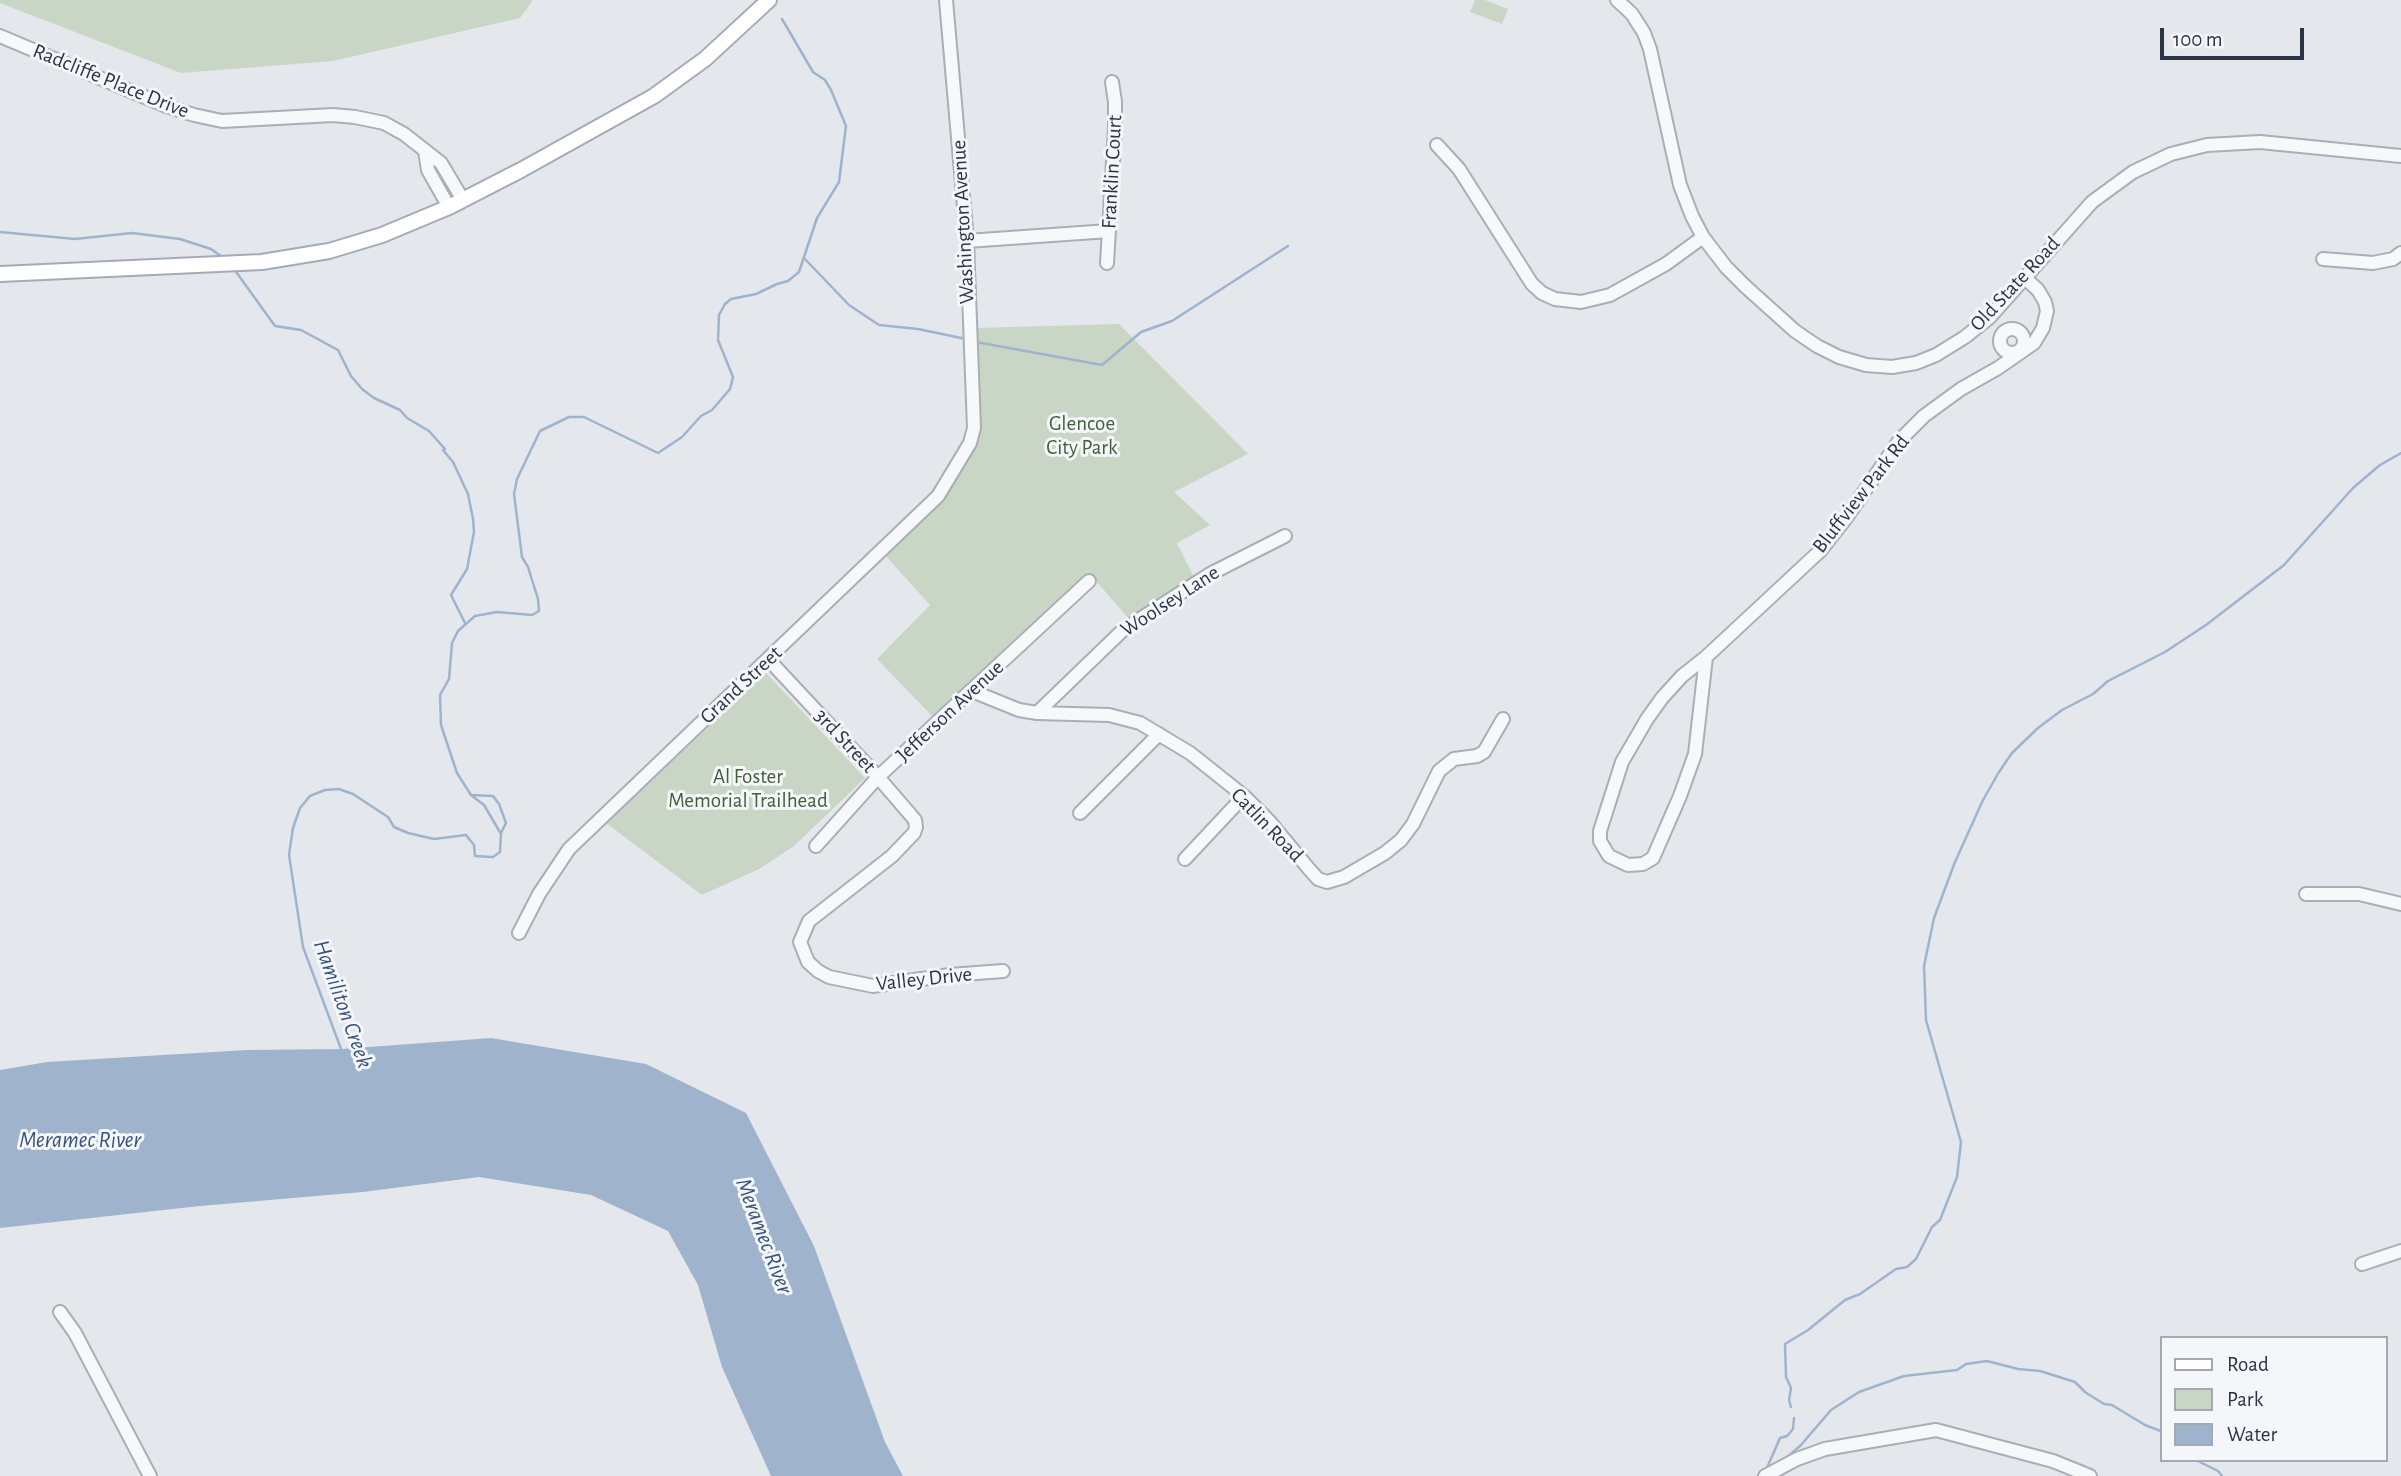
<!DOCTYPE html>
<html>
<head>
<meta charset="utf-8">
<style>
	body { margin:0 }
	#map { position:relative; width:2401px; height:1476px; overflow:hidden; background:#e4e7ec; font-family:"Alegreya Sans",sans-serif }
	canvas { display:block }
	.legend { position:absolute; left:2160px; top:1336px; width:228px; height:126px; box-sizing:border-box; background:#f4f6f9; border:2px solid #a4a8b1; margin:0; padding:9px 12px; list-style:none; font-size:21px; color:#2b3445 }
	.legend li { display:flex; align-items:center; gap:14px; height:35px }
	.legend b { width:35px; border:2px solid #a4a8b1 }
	.scale { position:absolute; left:2160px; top:28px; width:144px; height:32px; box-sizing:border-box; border:4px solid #2b3445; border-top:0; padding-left:9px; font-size:21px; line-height:24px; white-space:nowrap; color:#2b3445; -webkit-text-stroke:5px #f4f6f9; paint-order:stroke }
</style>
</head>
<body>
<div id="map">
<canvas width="2401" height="1476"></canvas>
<ul class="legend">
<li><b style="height:9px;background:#fff"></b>Road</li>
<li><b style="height:19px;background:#c9d6c5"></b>Park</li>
<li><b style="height:19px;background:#9fb4cc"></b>Water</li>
</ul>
<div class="scale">100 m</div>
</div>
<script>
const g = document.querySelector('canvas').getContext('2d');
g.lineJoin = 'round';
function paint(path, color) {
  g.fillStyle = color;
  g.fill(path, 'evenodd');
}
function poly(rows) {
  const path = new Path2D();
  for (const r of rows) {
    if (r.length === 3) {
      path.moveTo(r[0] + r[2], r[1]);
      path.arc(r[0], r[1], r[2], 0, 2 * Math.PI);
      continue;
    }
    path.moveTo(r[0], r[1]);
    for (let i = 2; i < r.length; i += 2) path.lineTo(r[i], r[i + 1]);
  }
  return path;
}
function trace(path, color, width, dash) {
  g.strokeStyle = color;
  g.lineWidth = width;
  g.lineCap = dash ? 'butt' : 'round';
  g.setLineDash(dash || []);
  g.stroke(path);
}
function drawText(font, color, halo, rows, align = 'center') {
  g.font = font + ' "Alegreya Sans",sans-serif';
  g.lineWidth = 6;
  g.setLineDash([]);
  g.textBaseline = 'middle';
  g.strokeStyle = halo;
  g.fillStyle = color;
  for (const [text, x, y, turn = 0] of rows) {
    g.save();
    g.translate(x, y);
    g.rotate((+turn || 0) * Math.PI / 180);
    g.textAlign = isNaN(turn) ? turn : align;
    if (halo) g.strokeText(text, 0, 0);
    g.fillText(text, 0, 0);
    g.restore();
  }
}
paint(poly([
	[0,0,533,0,520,18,333,61,181,73,0,3],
	[1475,0,1485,0,1508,9,1502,24,1470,12],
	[1119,324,1248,454,1174,492,1210,525,1177,543,1195,579,1130,620,1089,573,935,719,877,659,930,605,885,555,951,485,967,461,976,436,976,328],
	[766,673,865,778,794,846,759,869,702,895,606,823]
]), '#c9d6c5');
paint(poly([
	[491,1038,646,1064,746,1113,814,1246,885,1442,903,1476,771,1476,722,1367,698,1285,668,1231,591,1195,479,1177,363,1192,200,1206,0,1228,0,1070,47,1062,247,1050,342,1049]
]), '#9fb4cc');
trace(poly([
	[0,232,75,239,132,233,180,239,211,249,225,259],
	[804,258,849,305,879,325,918,329,966,339],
	[234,269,275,326,301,330,338,350,351,376,362,389,374,398,400,410,407,418,429,431,445,449,443,450,453,462,468,494,473,519,474,532,467,569,451,595,465,623],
	[976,342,1102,365,1141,332,1172,321,1288,246],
	[471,795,493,796,499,804,506,823,501,833],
	[341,1049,303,947,289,855,293,828,300,808,310,796,325,790,339,789,353,794,388,817,394,827,408,833,434,839,466,835,474,845,475,856,493,857,500,852,501,834,484,805,471,795,457,773,441,725,440,695,449,679,452,643,458,631,475,616,497,612,532,615,539,611,538,599,528,567,522,557,514,494,517,479,540,431,569,417,584,417,658,453,682,437,701,416,712,410,730,389,733,377,718,340,719,315,725,304,731,299,756,294,777,284,788,281,799,272,817,218,839,182,846,126,831,90,825,80,813,72,782,19],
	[1791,1407,1789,1400,1791,1388,1786,1377,1785,1344,1808,1330,1845,1300,1860,1294,1896,1269,1907,1267,1916,1259,1932,1227,1940,1220,1957,1177,1961,1142,1926,1020,1924,966,1934,918,1955,862,1983,800,1999,772,2012,753,2038,728,2062,710,2093,694,2108,681,2165,652,2206,625,2284,565,2353,488,2380,465,2401,453],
	[1784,1460,1801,1445,1831,1410,1859,1392,1904,1376,1957,1370,1966,1364,1987,1361,2018,1369,2040,1371,2075,1382,2085,1392,2104,1404,2112,1405,2145,1425,2161,1431],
	[2196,1460,2218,1471,2222,1476],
	[1766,1470,1780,1438,1787,1436,1793,1429,1794,1418]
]), '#9fb4cc', 2.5);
const minor = poly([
	[1617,0,1632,14,1644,33,1650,49,1680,185,1692,216,1703,237,1726,267,1746,287,1795,331,1817,346,1839,357,1866,365,1892,367,1916,363,1936,355,1965,337,1990,317,2092,202,2133,172,2171,154,2207,145,2260,142,2401,156],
	[0,36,166,106,194,115,222,121,333,115,355,117,384,123,404,134,441,163,463,200],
	[1437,145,1459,169,1532,284,1542,293,1555,299,1581,302,1610,295,1666,264,1703,237],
	[425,151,428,170,449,207],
	[967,241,1109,231],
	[2323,259,2373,263,2393,259,2401,253],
	[1107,263,1115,127,1115,102,1112,82],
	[2012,341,12],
	[1706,657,1695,754,1680,796,1653,858,1643,864,1628,865,1609,856,1600,841,1600,831,1622,762,1647,719,1662,698,1682,676,1706,657,1820,551,1846,518,1899,441,1924,416,1961,389,1998,368,2034,343,2043,328,2047,311,2045,302,2038,290,2025,278],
	[768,659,878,777,915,820,916,827,914,833,892,856,809,921,800,942,808,962,818,971,829,977,873,986,950,975,1003,971],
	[972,691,1019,710,1037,713,1109,715,1140,723,1190,753,1244,796,1270,822,1309,869,1318,879,1327,882,1344,877,1385,853,1401,840,1413,824,1439,771,1454,759,1477,756,1484,752,1503,719],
	[1037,713,1123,630,1210,574,1285,536],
	[1080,813,1159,734],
	[816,846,878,777,1089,581],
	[1185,859,1244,796],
	[2306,894,2359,894,2401,904],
	[519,933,539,894,569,849,938,496,970,443,974,428,967,241,946,0],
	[2362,1264,2401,1251],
	[60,1312,75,1333,150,1476],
	[1765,1476,1797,1459,1825,1449,1936,1430,2053,1461,2090,1476]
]);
const major = poly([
	[0,274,262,262,329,251,382,235,449,207,521,170,654,96,705,59,769,0]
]);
trace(minor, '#a9aeb7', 16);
trace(major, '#a3abb8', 18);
trace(minor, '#f7f8fa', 12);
trace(major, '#fff', 14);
drawText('21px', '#2b3445', '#f4f6f9', [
	["Radcliffe Place Drive",111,81,22],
	["Franklin Court",1112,172,-87],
	["Washington Avenue",963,222,-93],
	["Old State Road",2015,284,-47],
	["Bluffview Park Rd",1861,494,-52],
	["Woolsey Lane",1170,601,-33],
	["Grand Street",741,685,-43],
	["Jefferson Avenue",950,711,-43],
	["3rd Street",845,741,47],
	["Catlin Road",1267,825,46],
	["Valley Drive",924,979,-6]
]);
drawText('21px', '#3f6138', '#f4f6f9', [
	["Glencoe",1082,424],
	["City Park",1082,448],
	["Al Foster",748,777],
	["Memorial Trailhead",748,801]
]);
drawText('italic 23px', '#34527a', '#f4f6f9', [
	["Hamiliton Creek",343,1004,70],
	["Meramec River",80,1140],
	["Meramec River",764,1236,69]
]);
</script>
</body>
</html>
